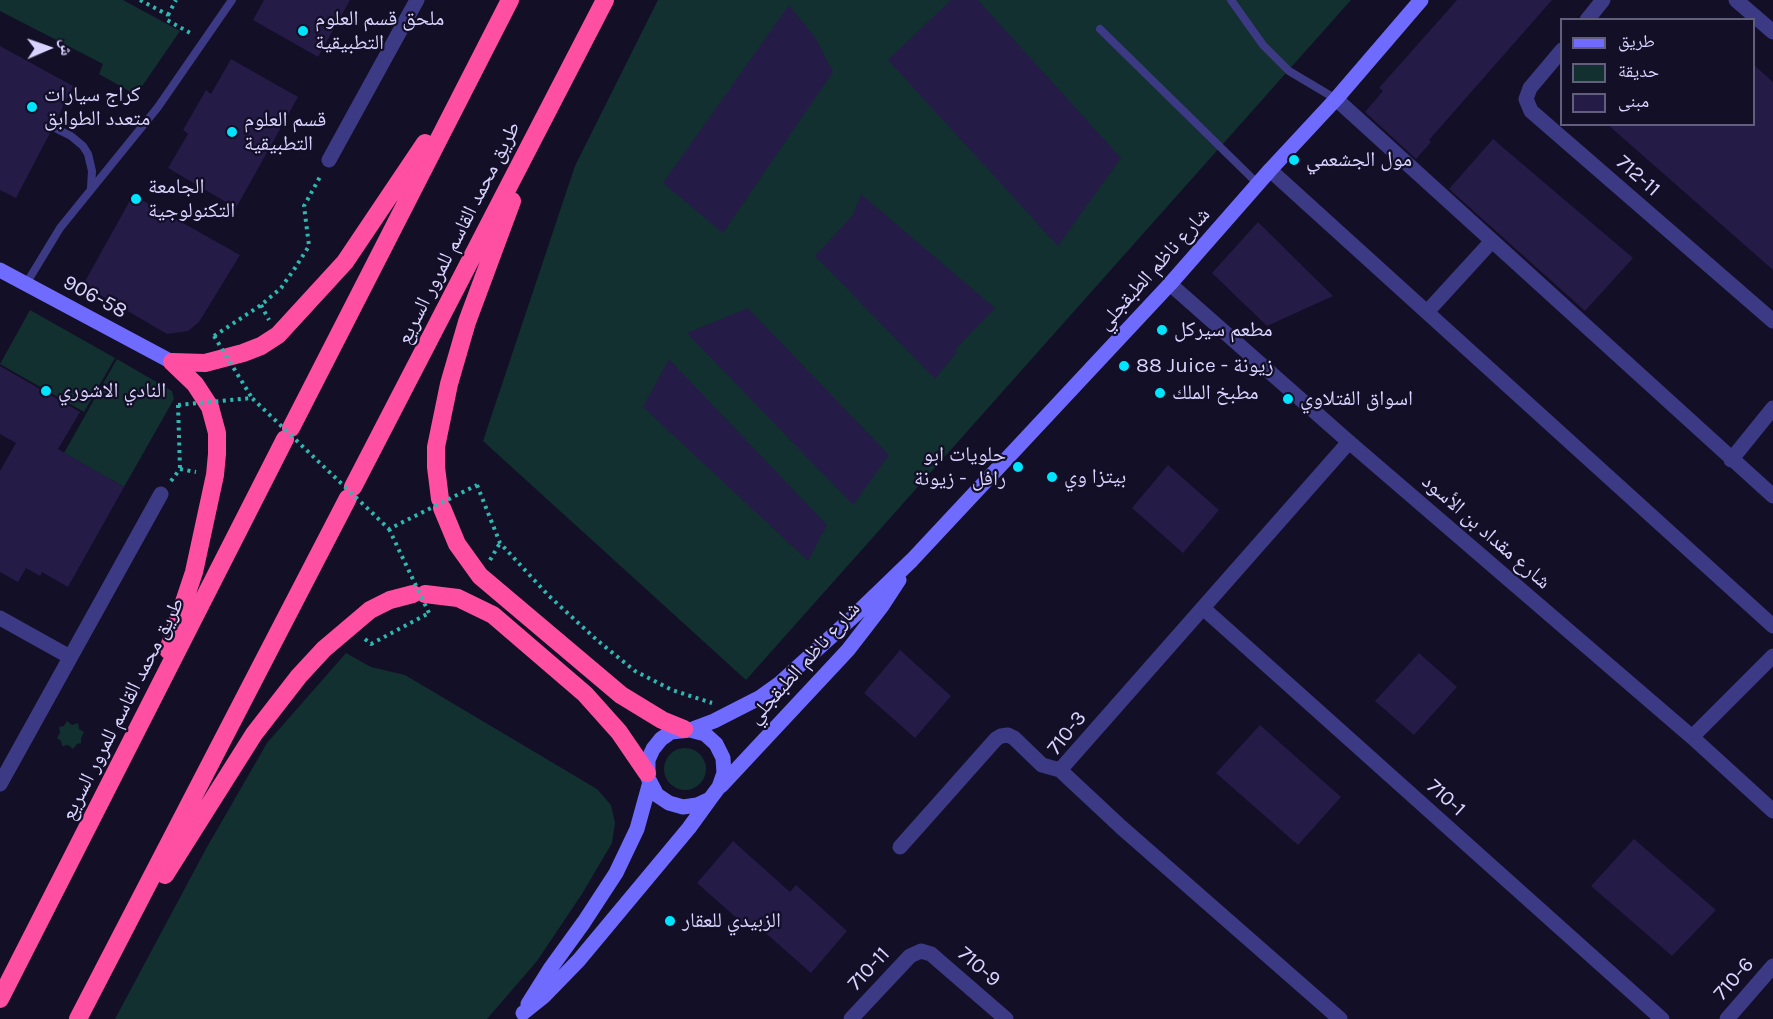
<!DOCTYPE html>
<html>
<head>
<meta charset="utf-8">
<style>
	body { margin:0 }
	#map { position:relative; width:1773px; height:1019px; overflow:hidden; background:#130f26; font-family:Karla,"Noto Naskh Arabic",sans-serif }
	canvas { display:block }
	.legend { position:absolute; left:1560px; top:18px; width:195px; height:108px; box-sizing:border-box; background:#130f26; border:2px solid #625e7d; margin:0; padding:8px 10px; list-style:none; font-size:18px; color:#d9d4ff }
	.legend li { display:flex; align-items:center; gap:12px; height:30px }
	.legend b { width:30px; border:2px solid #625e7d }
	.north { position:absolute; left:18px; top:18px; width:60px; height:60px; -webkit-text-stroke:4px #130f26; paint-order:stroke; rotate:88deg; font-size:16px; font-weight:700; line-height:24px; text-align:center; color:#d9d4ff }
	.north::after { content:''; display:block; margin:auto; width:21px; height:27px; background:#d9d4ff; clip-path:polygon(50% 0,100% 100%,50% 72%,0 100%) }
</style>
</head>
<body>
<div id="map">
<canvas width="1773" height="1019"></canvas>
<ul class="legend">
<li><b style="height:8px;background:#6f6bff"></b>طريق</li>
<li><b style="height:16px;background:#12302f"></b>حديقة</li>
<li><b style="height:16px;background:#241b47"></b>مبنى</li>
</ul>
<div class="north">ش</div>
</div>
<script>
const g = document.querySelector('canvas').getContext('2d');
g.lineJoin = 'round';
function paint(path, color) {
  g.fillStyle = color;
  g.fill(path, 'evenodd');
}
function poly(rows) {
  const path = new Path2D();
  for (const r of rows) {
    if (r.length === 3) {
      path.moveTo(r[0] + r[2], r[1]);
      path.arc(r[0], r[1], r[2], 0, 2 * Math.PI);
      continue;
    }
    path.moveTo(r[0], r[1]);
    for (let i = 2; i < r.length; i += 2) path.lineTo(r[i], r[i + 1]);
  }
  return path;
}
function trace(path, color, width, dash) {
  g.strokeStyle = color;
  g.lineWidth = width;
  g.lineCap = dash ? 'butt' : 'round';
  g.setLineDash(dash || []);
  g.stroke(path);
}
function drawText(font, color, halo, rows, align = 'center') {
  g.font = font + ' Karla,"Noto Naskh Arabic",sans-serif';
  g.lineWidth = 4.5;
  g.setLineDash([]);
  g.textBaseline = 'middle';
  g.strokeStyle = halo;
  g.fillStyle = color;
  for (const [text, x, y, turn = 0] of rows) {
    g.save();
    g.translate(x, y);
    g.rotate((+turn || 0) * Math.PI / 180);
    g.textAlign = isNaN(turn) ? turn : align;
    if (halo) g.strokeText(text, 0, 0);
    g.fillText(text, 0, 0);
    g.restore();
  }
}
paint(poly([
	[0,0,123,0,180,31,136,95,99,74,103,64,0,11],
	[658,0,1351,0,746,680,483,441,575,166],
	[30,310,115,358,84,412,0,364],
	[117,359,172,391,174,399,124,487,64,453],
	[346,653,371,667,405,675,597,789,611,805,615,823,612,843,582,894,537,961,487,1019,115,1019,207,847,267,743],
	[67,721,72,725,78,723,79,729,84,732,81,738,81,743,77,744,73,749,68,745,62,746,61,741,57,738,60,733,59,727,64,726],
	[685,769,21]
]), '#12302f');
paint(poly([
	[264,0,350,0,318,57,253,20],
	[951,0,978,0,1121,158,1058,246,888,60],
	[1457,0,1552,0,1429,140,1431,142,1416,159,1365,112,1383,91,1379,88],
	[789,5,815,37,833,72,723,233,663,183],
	[0,46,73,86,56,121,52,121,48,124,47,128,50,133,16,198,0,190],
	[231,59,298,97,236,208,168,168,188,134,183,130,206,90,211,94],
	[1754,65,1773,82,1773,270,1607,124,1754,124],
	[1493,139,1633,258,1585,311,1449,189],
	[861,194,995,308,955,350,957,352,935,379,815,256,853,215],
	[133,195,240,255,199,322,188,331,167,334,83,285],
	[1258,222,1333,296,1267,326,1212,273],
	[748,308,889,455,853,505,687,333],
	[669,359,827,525,808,561,643,407],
	[0,366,80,412,58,449,124,487,68,587,42,572,40,576,26,568,18,582,0,572,0,471,16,443,0,434],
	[1168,465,1219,510,1183,553,1132,508],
	[900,650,951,696,915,738,864,693],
	[1419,653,1457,687,1414,735,1375,701],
	[1260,725,1341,797,1298,845,1216,773],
	[1634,839,1716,910,1672,956,1591,886],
	[733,841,790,892,796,885,847,931,811,973,753,922,748,928,697,883]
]), '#241b47');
trace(poly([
	[140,0,168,15,167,20,192,34],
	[168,15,176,0],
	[261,305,269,320],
	[214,336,261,305,281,288,295,268,309,246,304,206,321,175],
	[178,405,180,469],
	[171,481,180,469,196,472],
	[477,485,500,543,549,596,598,641,635,671,672,690,712,703],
	[490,560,500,543],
	[365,639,371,644,429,613]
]), '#2fb8b0', 4, [3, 4.5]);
trace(poly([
	[1231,0,1263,45,1289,71,1336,99],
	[1100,29,1258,184],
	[53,127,71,136,83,146,88,154,92,171,91,188],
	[26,284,60,228,158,107,232,0]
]), '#3d3a85', 8);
trace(poly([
	[1736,0,1773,32],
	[1587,20,1603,0],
	[1562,50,1530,88,1526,99,1531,111,1773,321],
	[1336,99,1773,496],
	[329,160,417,0],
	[1270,170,1773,626],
	[1170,284,1349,442,1692,737,1773,811],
	[1427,312,1491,242],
	[1731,460,1773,408],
	[1203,608,1662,1019],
	[0,618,70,657],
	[1692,737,1773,656],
	[0,784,161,494],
	[900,847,996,739,1001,736,1008,735,1014,738,1042,765,1060,770],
	[851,1019,910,956,921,951,931,954,1006,1019],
	[1340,1019,1121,827,1060,770,1349,442],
	[1727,1019,1773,966]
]), '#3d3a85', 15);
trace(poly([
	[0,270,172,362],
	[690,730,705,734,716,744,723,758,724,773,719,787,710,799,697,805,683,807,669,803,657,795,648,778,648,760,653,749,661,739,671,732,690,730,714,721,759,698,780,683,855,615,912,560,1170,284,1270,170,1336,99,1421,0],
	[721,786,848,650,882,606,899,580],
	[528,1004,550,969,584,922,616,873,637,829,650,782],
	[523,1013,543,997,579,960,689,828,710,799]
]), '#6f6bff', 15);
trace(poly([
	[172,362,205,363,243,353,261,346,278,335,345,262,425,143],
	[291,428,510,0],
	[353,487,605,0],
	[440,499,436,467,436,447,449,384,467,322,512,201],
	[442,508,457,544,480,576,621,695,662,720,684,729],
	[425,594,458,598,493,615,585,694,619,732,647,773],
	[168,650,194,572,215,475,217,454,217,433,210,407,195,384,172,362],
	[165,875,254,734,299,676,324,649,370,610,390,600,413,594],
	[0,999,285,439],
	[78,1019,348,498]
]), '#ff4fa3', 18);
trace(poly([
	[214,336,252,398],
	[178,405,252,398,389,529,477,485],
	[389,529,429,613]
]), '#2fb8b0', 4, [3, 4.5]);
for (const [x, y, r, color] of [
	[303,31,6,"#00e5ff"],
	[32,107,6,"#00e5ff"],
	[232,132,6,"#00e5ff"],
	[1294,160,6,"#00e5ff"],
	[136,199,6,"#00e5ff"],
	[1162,330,6,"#00e5ff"],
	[1124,366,6,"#00e5ff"],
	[46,391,6,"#00e5ff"],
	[1160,393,6,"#00e5ff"],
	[1288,399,6,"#00e5ff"],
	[1018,467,6,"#00e5ff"],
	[1052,477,6,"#00e5ff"],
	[670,921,6,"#00e5ff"]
]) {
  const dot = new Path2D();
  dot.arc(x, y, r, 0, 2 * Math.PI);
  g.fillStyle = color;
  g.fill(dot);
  trace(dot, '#130f26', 2);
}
drawText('21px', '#d9d4ff', '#130f26', [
	["ملحق قسم العلوم",315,19],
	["التطبيقية",315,43],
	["كراج سيارات",44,95],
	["متعدد الطوابق",44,119],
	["قسم العلوم",244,120],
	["التطبيقية",244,144],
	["مول الجشعمي",1306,160],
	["الجامعة",148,187],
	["التكنولوجية",148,211],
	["مطعم سيركل",1174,330],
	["88 Juice - زيونة",1136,366],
	["النادي الاشوري",58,391],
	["مطبخ الملك",1172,393],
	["اسواق الفتلاوي",1300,399],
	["حلويات ابو",1006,455,"right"],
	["رافل - زيونة",1006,479,"right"],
	["بيتزا وي",1064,477],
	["الزبيدي للعقار",682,921]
], 'left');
drawText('21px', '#d9d4ff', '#130f26', [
	["712-11",1638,176,41],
	["طريق محمد القاسم للمرور السريع",459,233,-63],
	["شارع ناظم الطبقجلي",1154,269,-48],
	["906-58",95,297,28],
	["شارع مقداد بن الأسود",1486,532,41],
	["شارع ناظم الطبقجلي",804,663,-48],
	["طريق محمد القاسم للمرور السريع",123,709,-63],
	["710-3",1067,733,-52],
	["710-1",1446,798,42],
	["710-9",979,967,41],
	["710-11",869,969,-47],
	["710-6",1734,979,-49]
]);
</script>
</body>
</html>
